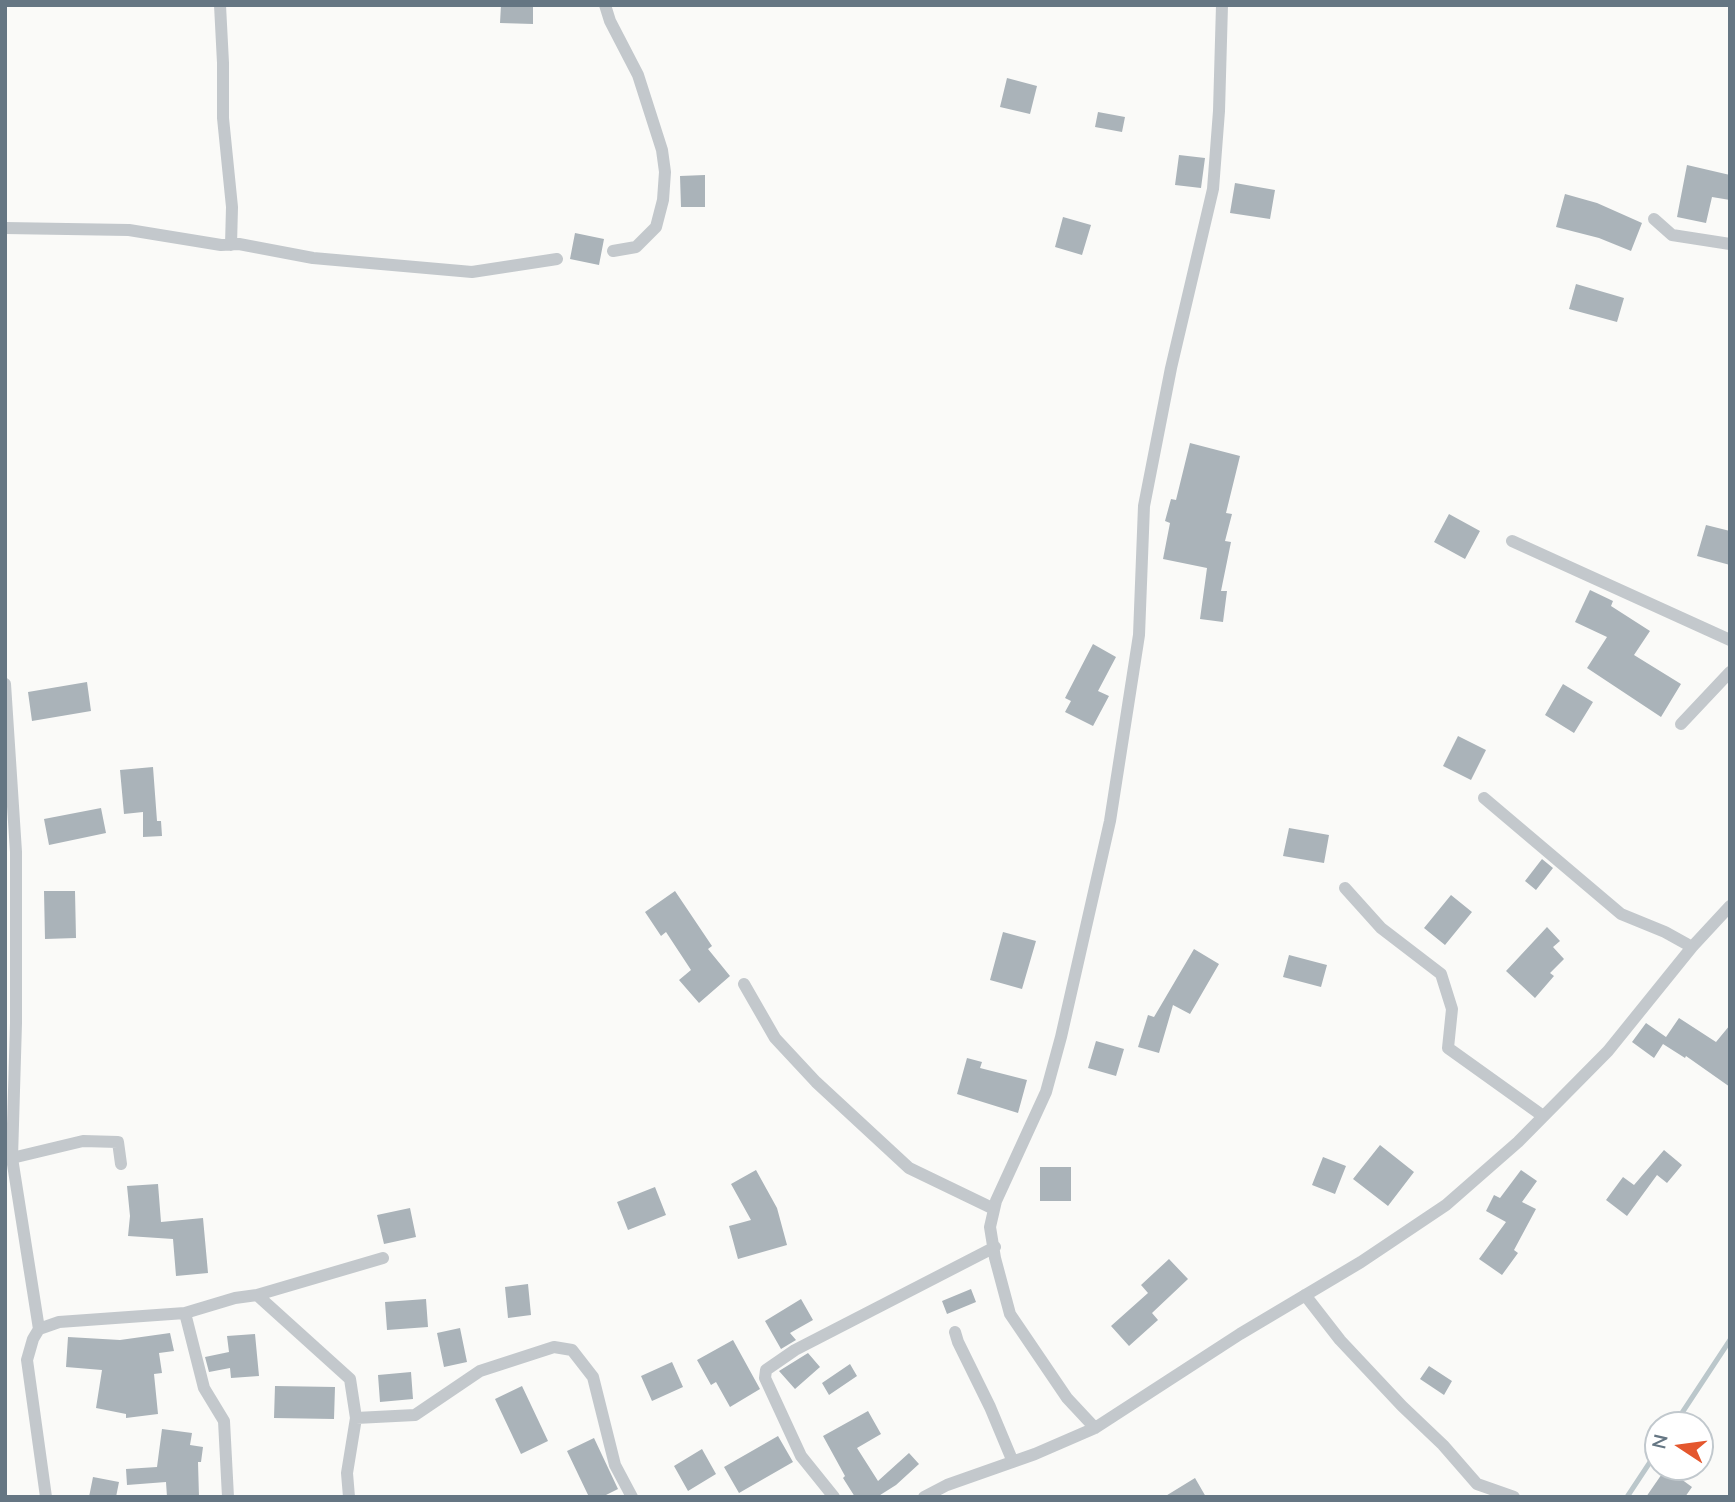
<!DOCTYPE html>
<html>
<head>
<meta charset="utf-8">
<style>
	body { margin:0 }
	#map { position:relative; width:1735px; height:1502px; overflow:hidden; background:#fafaf8; font-family:"Nunito Sans",sans-serif }
	canvas { display:block }
	.frame { position:absolute; inset:0; border:7px solid #657683; pointer-events:none }
	.north { position:absolute; left:1644px; top:1411px; width:70px; height:70px; box-sizing:border-box; background:#fff; border:2px solid #c1c8cd; border-radius:50%; rotate:283deg; font-size:19px; font-weight:700; line-height:28px; text-align:center; color:#657683 }
	.north::after { content:''; display:block; margin:auto; width:24px; height:32px; background:#e4572e; clip-path:polygon(50% 0,100% 100%,50% 72%,0 100%) }
</style>
</head>
<body>
<div id="map">
<canvas width="1735" height="1502"></canvas>
<div class="frame"></div>
<div class="north">N</div>
</div>
<script>
const g = document.querySelector('canvas').getContext('2d');
g.lineJoin = 'round';
function poly(rows) {
  const path = new Path2D();
  for (const r of rows) {
    path.moveTo(r[0], r[1]);
    for (let i = 2; i < r.length; i += 2) path.lineTo(r[i], r[i + 1]);
  }
  return path;
}
function trace(path, color, width, dash) {
  g.strokeStyle = color;
  g.lineWidth = width;
  g.lineCap = dash ? 'butt' : 'round';
  g.setLineDash(dash || []);
  g.stroke(path);
}
function paint(path, color) {
  g.fillStyle = color;
  g.fill(path, 'evenodd');
}
trace(poly([
	[1674,1425,1730,1340],
	[1627,1497,1658,1450]
]), '#bbc7cb', 5);
paint(poly([
	[501,5,533,5,533,24,500,23],
	[1007,78,1037,86,1030,114,1000,107],
	[1098,112,1125,117,1122,132,1095,127],
	[1179,155,1205,158,1201,188,1175,185],
	[1687,165,1730,175,1730,200,1712,197,1706,223,1677,217],
	[705,175,705,207,681,207,680,176],
	[1235,183,1275,190,1270,219,1230,213],
	[1565,194,1597,203,1642,223,1631,251,1599,238,1556,227],
	[1063,217,1091,225,1082,255,1055,247],
	[575,233,604,239,599,265,570,259],
	[1576,284,1624,298,1617,322,1569,309],
	[1190,443,1240,456,1226,513,1232,514,1225,541,1231,542,1221,591,1227,591,1223,622,1200,619,1207,568,1163,559,1170,523,1165,521,1171,499,1176,500],
	[1449,514,1480,531,1465,559,1434,542],
	[1706,525,1730,531,1730,565,1697,556],
	[1590,590,1613,601,1611,606,1650,631,1634,655,1681,684,1661,717,1587,668,1607,637,1575,622],
	[1093,644,1116,657,1098,691,1109,696,1093,726,1065,712,1071,701,1065,698],
	[87,682,91,711,32,721,28,692],
	[1563,684,1593,702,1574,733,1545,715],
	[1458,736,1486,750,1471,780,1443,766],
	[153,767,157,821,161,821,162,836,143,837,143,812,124,814,120,770],
	[101,808,106,833,49,845,44,819],
	[1289,828,1329,835,1324,863,1283,856],
	[1542,859,1553,868,1536,890,1525,881],
	[44,891,75,891,76,938,45,939],
	[675,891,712,946,708,949,730,976,699,1003,679,980,691,970,666,932,661,936,645,912],
	[1451,895,1472,912,1445,945,1424,928],
	[1547,927,1560,941,1553,947,1564,959,1550,973,1554,976,1535,998,1506,971],
	[1003,932,1036,941,1022,989,990,980],
	[1194,949,1219,964,1190,1014,1173,1005,1159,1053,1138,1047,1148,1015,1154,1017],
	[1289,955,1327,965,1321,987,1283,977],
	[1679,1018,1716,1042,1730,1025,1730,1087,1686,1056,1685,1058,1663,1044,1654,1058,1632,1042,1646,1023,1666,1037],
	[1096,1041,1124,1049,1116,1076,1088,1068],
	[967,1058,982,1062,980,1068,1027,1080,1018,1113,957,1094],
	[1380,1145,1414,1172,1388,1206,1353,1179],
	[1664,1150,1682,1165,1667,1183,1657,1175,1627,1216,1606,1200,1623,1177,1634,1185],
	[1323,1157,1346,1166,1335,1194,1312,1185],
	[1040,1167,1071,1167,1071,1201,1040,1201],
	[756,1170,777,1208,787,1245,738,1259,729,1226,751,1220,731,1184],
	[1521,1170,1537,1181,1522,1202,1536,1209,1514,1250,1518,1253,1502,1275,1479,1259,1506,1222,1486,1211,1494,1195,1500,1198],
	[158,1184,161,1222,203,1218,208,1273,176,1276,173,1239,128,1236,130,1216,127,1186],
	[655,1187,666,1215,628,1230,617,1202],
	[410,1208,416,1237,384,1244,377,1215],
	[1169,1259,1188,1279,1152,1313,1158,1320,1129,1346,1111,1326,1148,1293,1141,1285],
	[528,1284,531,1315,508,1318,505,1287],
	[971,1289,976,1302,947,1314,942,1301],
	[426,1299,428,1327,387,1330,385,1302],
	[801,1299,813,1320,790,1333,796,1340,781,1349,765,1321],
	[460,1328,467,1362,444,1367,437,1333],
	[170,1333,174,1351,159,1353,162,1373,154,1374,158,1414,126,1418,126,1414,96,1408,102,1370,66,1367,68,1337,120,1340],
	[255,1334,259,1376,231,1378,230,1368,209,1372,205,1357,229,1352,227,1336],
	[733,1340,760,1389,730,1407,716,1382,711,1385,697,1360],
	[808,1353,820,1367,795,1389,779,1371],
	[672,1362,683,1387,652,1401,641,1376],
	[850,1364,857,1376,829,1395,822,1383],
	[1429,1366,1452,1381,1444,1395,1420,1379],
	[411,1372,413,1399,380,1402,378,1375],
	[275,1386,335,1387,334,1419,274,1418],
	[522,1386,548,1441,521,1454,495,1399],
	[868,1411,881,1434,857,1448,878,1481,909,1453,919,1464,896,1485,877,1497,855,1497,843,1478,845,1476,823,1436],
	[162,1429,192,1433,190,1445,203,1447,201,1462,198,1462,199,1497,167,1497,166,1482,127,1485,126,1469,157,1467],
	[778,1436,793,1462,739,1493,724,1467],
	[594,1438,618,1489,602,1497,589,1497,567,1451],
	[702,1449,716,1474,688,1491,674,1466],
	[1666,1468,1692,1487,1685,1497,1646,1497],
	[93,1477,119,1482,116,1497,89,1497],
	[1195,1478,1206,1497,1164,1497]
]), '#aab3b9');
trace(poly([
	[220,5,223,63,223,118,232,207,231,245],
	[605,5,610,21,638,75,662,150,665,172,663,200,656,227,636,247,613,251],
	[1654,219,1672,235,1730,244],
	[5,228,129,230,221,245,239,244,313,258,472,272,557,259],
	[1512,541,1730,640],
	[5,684,16,852,16,1023,12,1158,39,1329],
	[1681,724,1730,672],
	[1484,798,1621,914,1665,932,1692,947],
	[1345,888,1381,928,1441,974,1452,1009,1448,1048,1543,1116],
	[744,984,775,1038,816,1082,909,1168,994,1209],
	[12,1158,83,1141,118,1142,121,1164],
	[257,1295,350,1379,356,1418,347,1473,349,1497],
	[1305,1295,1340,1340,1402,1406,1443,1445,1477,1484,1514,1497],
	[185,1313,204,1388,224,1421,228,1497],
	[955,1332,958,1342,990,1407,1013,1462],
	[356,1418,415,1415,480,1371,554,1347,572,1350,593,1377,615,1465,632,1497],
	[1095,1428,1067,1398,1010,1314,995,1258,990,1227,996,1201,1046,1092,1061,1037,1110,821,1139,635,1144,506,1171,368,1213,189,1219,111,1222,5],
	[46,1497,27,1360,33,1339,39,1329,59,1322,185,1313,235,1298,257,1295,383,1258],
	[834,1497,801,1456,765,1378,766,1370,795,1350,995,1247],
	[924,1497,947,1485,1035,1454,1095,1428,1240,1334,1361,1262,1446,1205,1518,1142,1608,1051,1692,947,1730,906]
]), '#c3c8cc', 12);
</script>
</body>
</html>
